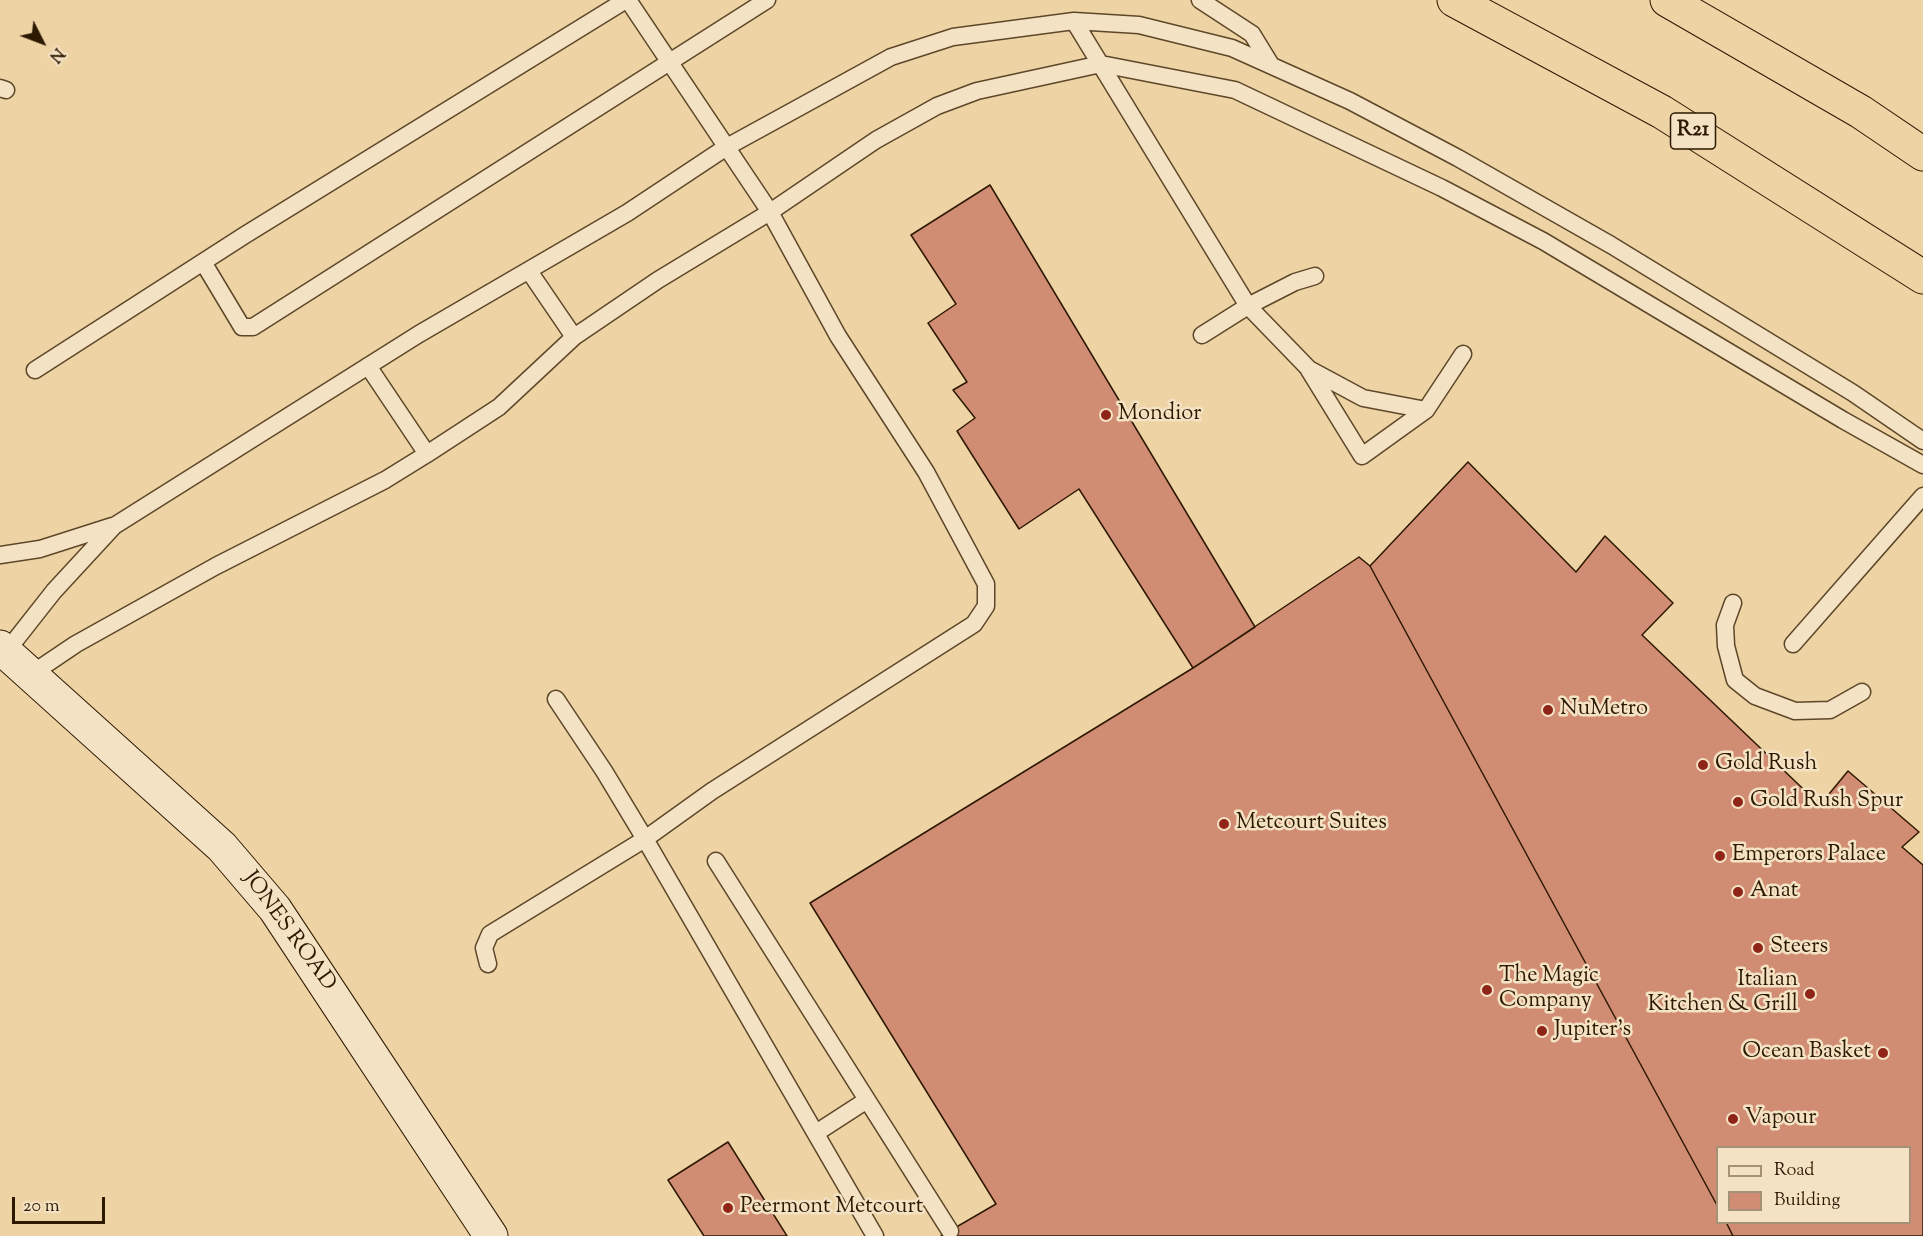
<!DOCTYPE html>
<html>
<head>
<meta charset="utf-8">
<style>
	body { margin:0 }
	#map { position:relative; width:1923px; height:1236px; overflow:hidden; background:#eed3a4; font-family:"Sorts Mill Goudy",serif }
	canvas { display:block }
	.legend { position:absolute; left:1716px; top:1146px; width:195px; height:78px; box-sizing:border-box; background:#f4e2c4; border:2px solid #a49176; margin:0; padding:8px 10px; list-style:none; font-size:18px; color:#2d1800 }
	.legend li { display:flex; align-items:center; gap:12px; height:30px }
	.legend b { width:30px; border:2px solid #a49176 }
	.north { position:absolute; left:12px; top:12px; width:60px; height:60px; -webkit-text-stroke:4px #f4e2c4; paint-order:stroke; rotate:132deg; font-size:16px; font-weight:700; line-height:24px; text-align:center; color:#2d1800 }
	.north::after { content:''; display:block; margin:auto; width:21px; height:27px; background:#2d1800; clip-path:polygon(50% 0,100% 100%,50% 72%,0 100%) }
	.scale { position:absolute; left:12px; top:1197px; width:93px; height:27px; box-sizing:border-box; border:3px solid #2d1800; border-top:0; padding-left:8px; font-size:18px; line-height:21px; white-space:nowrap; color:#2d1800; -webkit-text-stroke:4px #f4e2c4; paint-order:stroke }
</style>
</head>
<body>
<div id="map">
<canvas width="1923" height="1236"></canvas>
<ul class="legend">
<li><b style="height:8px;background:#f4e2c4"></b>Road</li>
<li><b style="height:16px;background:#d18d74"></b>Building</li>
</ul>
<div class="north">N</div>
<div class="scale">20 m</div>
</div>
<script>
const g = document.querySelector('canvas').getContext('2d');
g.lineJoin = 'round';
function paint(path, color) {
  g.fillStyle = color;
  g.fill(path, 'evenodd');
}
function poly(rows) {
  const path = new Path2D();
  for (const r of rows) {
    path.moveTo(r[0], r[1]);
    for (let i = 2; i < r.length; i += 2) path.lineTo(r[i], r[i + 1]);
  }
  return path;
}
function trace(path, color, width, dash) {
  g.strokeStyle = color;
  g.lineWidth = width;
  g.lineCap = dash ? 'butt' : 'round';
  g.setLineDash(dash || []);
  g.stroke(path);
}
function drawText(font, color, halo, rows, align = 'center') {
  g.font = font + ' "Sorts Mill Goudy",serif';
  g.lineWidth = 5;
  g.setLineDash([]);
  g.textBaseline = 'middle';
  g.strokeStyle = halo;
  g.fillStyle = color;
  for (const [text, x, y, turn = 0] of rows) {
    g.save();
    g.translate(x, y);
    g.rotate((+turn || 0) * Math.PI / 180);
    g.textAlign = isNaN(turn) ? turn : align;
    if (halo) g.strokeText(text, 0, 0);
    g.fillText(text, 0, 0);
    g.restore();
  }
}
const building = poly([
	[990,185,1255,627,1193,668,1079,489,1019,529,957,431,975,418,953,390,967,382,928,323,956,304,911,235,990,185],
	[1468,462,1576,572,1605,536,1673,603,1642,635,1820,805,1848,771,1919,832,1902,847,1923,865,1923,1236,1733,1236,1726,1222,1910,1222,1910,1148,1718,1148,1718,1207,1370,566,1468,462],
	[1359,557,1370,566,1718,1207,1718,1222,1726,1222,1733,1236,941,1236,996,1204,810,903,1193,668,1359,557],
	[728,1142,787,1236,704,1236,668,1180,728,1142]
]);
paint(building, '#d18d74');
trace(building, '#2d1800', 1.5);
const lane = poly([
	[628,0,770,212,838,336,926,472,986,584,986,606,974,624,712,791,645,839,875,1236],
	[1200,0,1252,34,1271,65],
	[1074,21,1248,306,1309,369,1363,398,1426,410],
	[0,88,6,90],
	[203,262,242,327,253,327,767,0],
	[529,271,574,337],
	[1202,335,1248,306,1295,282,1315,276],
	[368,366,427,454],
	[35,370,245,235,626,0],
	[1309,370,1362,456,1426,410,1463,354],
	[0,555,40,549,112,526],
	[1733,603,1725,625,1726,646,1735,680,1755,696,1795,711,1830,710,1862,692],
	[1793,644,1923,496],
	[6,652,54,591,114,526,419,334,627,213,725,148,891,57,953,37,1074,21,1139,25,1232,48,1350,101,1458,158,1611,245,1853,393,1923,441],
	[30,675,76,644,216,566,385,480,427,454,499,407,574,337,658,280,770,212,876,140,937,106,977,91,1101,64,1235,90,1442,188,1543,241,1843,420,1923,465],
	[716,861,950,1231],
	[488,964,484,948,490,934,645,839,604,771,556,699],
	[816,1133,867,1100]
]);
const secondary = poly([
	[0,647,222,847,275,909,491,1236]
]);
const highway = poly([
	[1454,0,1662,112,1923,277],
	[1667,0,1861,112,1923,154]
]);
trace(lane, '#5d4729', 19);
trace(secondary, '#2d1800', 35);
trace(highway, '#2d1800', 35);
trace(lane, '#f4e2c4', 16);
trace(secondary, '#f4e2c4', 33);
trace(highway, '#eed3a4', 33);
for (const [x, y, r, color] of [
	[1106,415,6,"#8f2418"],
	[1548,710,6,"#8f2418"],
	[1703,765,6,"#8f2418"],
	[1738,802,6,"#8f2418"],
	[1224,824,6,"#8f2418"],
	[1720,856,6,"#8f2418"],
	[1738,892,6,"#8f2418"],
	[1758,948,6,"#8f2418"],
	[1487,990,6,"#8f2418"],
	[1810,994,6,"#8f2418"],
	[1542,1031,6,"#8f2418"],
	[1883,1053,6,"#8f2418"],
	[1733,1119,6,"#8f2418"],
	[728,1208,6,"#8f2418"]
]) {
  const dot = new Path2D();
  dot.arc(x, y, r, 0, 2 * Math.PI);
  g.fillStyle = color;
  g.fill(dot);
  trace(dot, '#f4e2c4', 2);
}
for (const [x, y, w] of [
	[1693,131,45]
]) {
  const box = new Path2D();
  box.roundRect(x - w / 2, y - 18, w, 36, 4.5);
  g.fillStyle = '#f4e2c4';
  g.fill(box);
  trace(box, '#2d1800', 1.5);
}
drawText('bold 21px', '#2d1800', null, [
	["R21",1693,131]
]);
drawText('22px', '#2d1800', '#f4e2c4', [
	["Mondior",1118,415],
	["NuMetro",1560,710],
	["Gold Rush",1715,765],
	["Gold Rush Spur",1750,802],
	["Metcourt Suites",1236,824],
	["Emperors Palace",1732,856],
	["Anat",1750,892],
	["Steers",1770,948],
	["The Magic",1499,977],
	["Company",1499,1002],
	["Italian",1798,981,"right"],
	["Kitchen & Grill",1798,1006,"right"],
	["Jupiter's",1554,1031],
	["Ocean Basket",1871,1053,"right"],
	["Vapour",1745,1119],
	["Peermont Metcourt",740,1208]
], 'left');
drawText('22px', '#2d1800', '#f4e2c4', [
	["JONES ROAD",288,932,54]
]);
</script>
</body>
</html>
